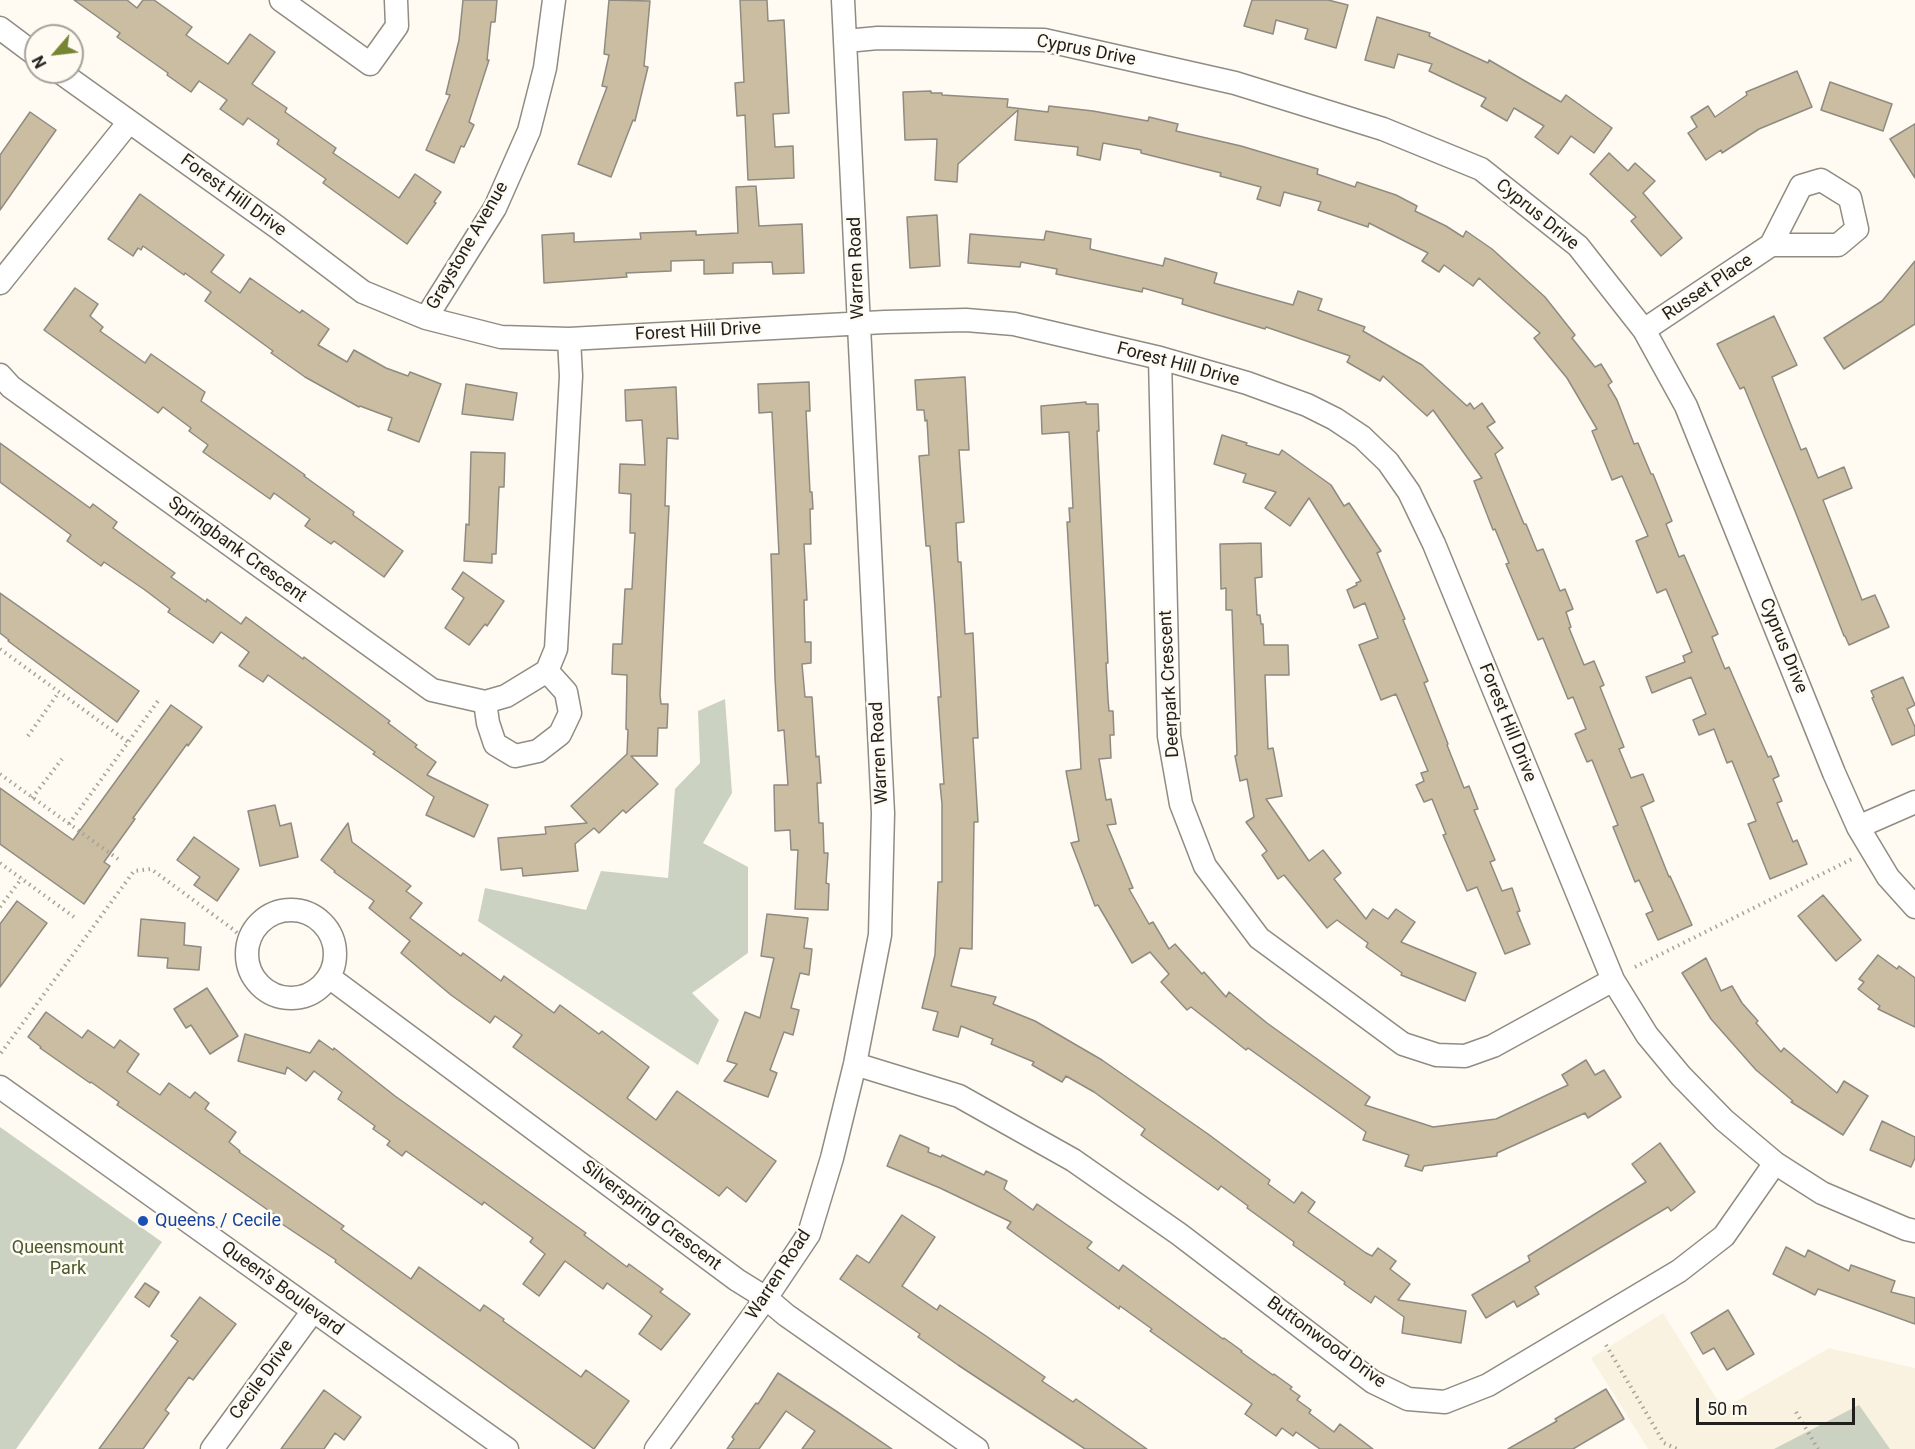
<!DOCTYPE html>
<html>
<head>
<meta charset="utf-8">
<style>
	body { margin:0 }
	#map { position:relative; width:1915px; height:1449px; overflow:hidden; background:#fffbf2; font-family:Roboto,sans-serif }
	canvas { display:block }
	.north { position:absolute; left:24px; top:24px; width:60px; height:60px; box-sizing:border-box; background:#fffbf2; border:2px solid #a6a39c; border-radius:50%; rotate:242deg; font-size:16px; font-weight:700; line-height:24px; text-align:center; color:#201f1b }
	.north::after { content:''; display:block; margin:auto; width:21px; height:27px; background:#768533; clip-path:polygon(50% 0,100% 100%,50% 72%,0 100%) }
	.scale { position:absolute; left:1696px; top:1398px; width:159px; height:27px; box-sizing:border-box; border:3px solid #201f1b; border-top:0; padding-left:8px; font-size:18px; line-height:21px; white-space:nowrap; color:#201f1b; -webkit-text-stroke:4px #fffbf2; paint-order:stroke }
</style>
</head>
<body>
<div id="map">
<canvas width="1915" height="1449"></canvas>
<div class="north">N</div>
<div class="scale">50 m</div>
</div>
<script>
const g = document.querySelector('canvas').getContext('2d');
g.lineJoin = 'round';
function paint(path, color) {
  g.fillStyle = color;
  g.fill(path, 'evenodd');
}
function poly(rows) {
  const path = new Path2D();
  for (const r of rows) {
    if (r.length === 3) {
      path.moveTo(r[0] + r[2], r[1]);
      path.arc(r[0], r[1], r[2], 0, 2 * Math.PI);
      continue;
    }
    path.moveTo(r[0], r[1]);
    for (let i = 2; i < r.length; i += 2) path.lineTo(r[i], r[i + 1]);
  }
  return path;
}
function trace(path, color, width, dash) {
  g.strokeStyle = color;
  g.lineWidth = width;
  g.lineCap = dash ? 'butt' : 'round';
  g.setLineDash(dash || []);
  g.stroke(path);
}
function drawText(font, color, halo, rows, align = 'center') {
  g.font = font + ' Roboto,sans-serif';
  g.lineWidth = 5;
  g.setLineDash([]);
  g.textBaseline = 'middle';
  g.strokeStyle = halo;
  g.fillStyle = color;
  for (const [text, x, y, turn = 0] of rows) {
    g.save();
    g.translate(x, y);
    g.rotate((+turn || 0) * Math.PI / 180);
    g.textAlign = isNaN(turn) ? turn : align;
    if (halo) g.strokeText(text, 0, 0);
    g.fillText(text, 0, 0);
    g.restore();
  }
}
paint(poly([
	[1663,1313,1723,1409,1829,1348,1915,1368,1915,1449,1648,1449,1591,1358]
]), '#faf2e0');
paint(poly([
	[725,699,732,793,703,843,748,867,748,953,692,993,719,1020,698,1065,478,921,485,888,586,910,601,871,668,878,675,789,700,763,698,711],
	[0,1127,162,1242,16,1449,0,1449],
	[1859,1405,1890,1449,1774,1449]
]), '#cbd2c1');
const building = poly([
	[74,0,127,0,137,8,143,0,154,0,192,27,186,35,228,64,250,34,275,52,252,84,287,108,285,112,336,148,333,153,399,198,415,174,441,192,434,202,436,203,407,244,323,183,326,179,277,144,279,140,248,118,243,125,220,109,227,100,199,81,191,92,167,75,168,73,117,37,120,33,74,0],
	[463,0,497,0,495,22,491,22,487,60,489,60,469,122,474,125,464,147,461,146,454,163,426,150,450,95,446,94,459,40,463,0],
	[609,0,650,1,644,66,648,67,635,121,633,120,611,177,578,164,607,87,602,86,609,55,604,54,609,0],
	[740,0,767,0,768,21,784,20,789,113,773,114,775,147,793,146,794,178,748,180,745,115,737,116,735,83,744,82,740,0],
	[1252,0,1328,0,1348,5,1336,48,1305,39,1308,29,1276,20,1273,34,1244,26,1252,0],
	[1377,17,1430,33,1429,36,1488,63,1489,60,1561,102,1566,95,1612,128,1594,153,1571,136,1558,154,1535,137,1544,126,1514,108,1507,121,1481,106,1486,98,1429,71,1432,64,1398,54,1394,68,1365,60,1377,17],
	[1797,71,1812,107,1759,129,1722,153,1721,150,1706,160,1688,133,1697,127,1691,117,1708,106,1715,117,1747,95,1746,92,1797,71],
	[1830,82,1892,104,1883,131,1821,110,1830,82],
	[931,91,931,93,942,93,942,95,1008,99,1007,107,1048,112,1049,106,1093,111,1148,121,1149,117,1178,124,1176,131,1241,146,1318,169,1317,174,1355,187,1357,182,1396,195,1417,206,1415,211,1446,226,1463,237,1466,231,1492,249,1545,297,1575,335,1572,338,1595,367,1601,364,1612,382,1608,385,1617,400,1634,444,1638,443,1651,474,1653,474,1672,521,1666,524,1679,557,1684,555,1718,634,1712,637,1725,669,1729,667,1768,757,1771,756,1779,776,1773,779,1782,801,1777,803,1793,842,1797,840,1807,864,1770,879,1748,824,1756,821,1732,761,1727,763,1714,729,1699,735,1693,720,1706,714,1691,677,1652,693,1646,677,1685,662,1683,656,1692,652,1666,589,1657,593,1636,541,1648,536,1622,476,1612,480,1592,431,1597,429,1567,378,1534,338,1540,333,1479,278,1473,286,1444,265,1439,272,1422,261,1428,253,1369,223,1368,227,1318,210,1321,202,1284,192,1280,206,1257,199,1261,187,1220,176,1221,173,1141,153,1141,150,1103,143,1100,160,1077,155,1078,147,1015,140,1018,110,958,164,957,182,935,180,937,139,905,140,903,92,931,91],
	[30,112,56,130,0,210,0,155,30,112],
	[1915,124,1915,178,1890,139,1915,124],
	[1609,153,1628,171,1635,163,1655,181,1643,193,1682,238,1661,256,1631,221,1636,217,1590,174,1609,153],
	[756,186,759,226,802,224,804,273,773,274,772,262,733,263,733,273,704,274,704,260,671,261,671,271,626,273,627,277,544,283,542,235,574,233,574,242,641,239,640,233,696,231,696,235,738,233,736,187,756,186],
	[140,194,224,255,211,272,240,293,250,278,300,313,302,310,329,329,318,345,347,362,354,350,386,368,408,376,410,372,441,384,419,442,388,430,392,418,360,406,359,407,305,377,271,353,273,351,205,301,211,292,185,273,184,275,143,246,141,250,138,248,133,256,108,239,140,194],
	[937,215,940,266,910,268,907,217,937,215],
	[1046,231,1091,239,1090,249,1163,266,1165,258,1217,273,1214,283,1293,305,1298,291,1322,299,1318,310,1365,327,1363,331,1422,365,1467,406,1470,403,1474,409,1482,403,1495,422,1487,427,1503,448,1495,454,1524,524,1526,524,1537,551,1543,549,1560,591,1565,589,1573,609,1566,612,1571,627,1569,628,1584,665,1594,661,1604,685,1600,687,1624,747,1619,749,1631,778,1643,774,1654,801,1641,807,1669,877,1670,876,1692,925,1658,940,1646,914,1653,911,1639,880,1635,882,1613,827,1618,825,1592,760,1587,762,1575,734,1586,729,1573,697,1568,699,1543,638,1538,640,1506,564,1509,563,1495,529,1493,530,1474,481,1482,478,1433,410,1427,416,1383,376,1380,381,1347,362,1350,356,1266,327,1265,329,1182,304,1183,299,1143,288,1142,292,1056,274,1057,269,1021,262,1020,267,968,263,970,234,1044,240,1046,231],
	[1915,261,1915,324,1844,369,1824,338,1882,301,1915,261],
	[75,288,98,304,90,316,103,327,100,331,145,363,151,354,205,392,201,401,305,475,304,476,354,512,353,515,403,551,384,577,334,541,331,544,305,526,310,519,274,493,270,499,203,452,208,445,189,431,191,428,163,407,158,413,44,330,75,288],
	[1774,316,1797,365,1772,377,1801,450,1806,448,1818,478,1844,467,1852,488,1823,500,1862,600,1875,595,1889,627,1849,645,1845,636,1844,636,1795,511,1744,387,1740,389,1717,344,1774,316],
	[965,377,969,450,959,450,964,522,956,523,958,562,961,562,965,634,973,633,978,738,973,738,978,822,974,822,972,949,960,948,951,986,996,997,993,1004,1035,1021,1102,1060,1208,1134,1270,1180,1268,1184,1294,1203,1302,1192,1315,1202,1308,1212,1366,1253,1372,1256,1378,1248,1396,1261,1390,1269,1410,1284,1398,1300,1466,1311,1461,1343,1402,1333,1404,1317,1375,1296,1371,1303,1344,1284,1345,1282,1293,1245,1294,1242,1247,1208,1248,1206,1221,1186,1218,1190,1141,1135,1145,1129,1094,1092,1066,1076,1062,1082,1032,1065,1034,1062,991,1044,993,1039,961,1026,958,1037,933,1030,938,1012,922,1008,935,955,938,882,942,882,942,804,940,784,944,784,938,697,941,697,935,608,930,546,926,546,919,456,929,455,927,420,925,421,924,410,917,410,915,380,965,377],
	[809,382,810,411,806,411,810,492,812,492,813,509,810,509,811,544,804,544,807,600,804,600,805,642,811,642,811,663,802,664,805,697,812,697,816,757,819,756,821,783,817,783,819,823,823,823,824,853,828,853,826,883,829,884,828,910,795,909,798,850,791,850,790,830,775,831,774,785,788,785,784,730,778,731,775,678,771,554,779,554,772,412,759,413,758,384,809,382],
	[466,384,517,393,513,420,462,414,466,384],
	[676,387,678,439,667,438,665,506,669,506,660,695,661,704,668,704,667,728,658,728,657,756,631,756,658,784,626,813,623,810,599,833,594,828,575,844,578,871,523,876,522,868,501,870,498,838,546,834,545,827,587,823,571,806,627,754,628,730,626,729,627,675,612,674,613,644,622,644,625,589,632,589,635,533,630,533,631,494,619,493,620,464,645,465,642,420,626,421,625,390,676,387],
	[1086,402,1086,404,1098,404,1099,431,1097,431,1108,663,1106,663,1108,699,1109,711,1113,711,1114,735,1110,735,1111,758,1099,759,1106,800,1111,799,1116,824,1107,825,1133,888,1129,889,1149,924,1153,922,1169,949,1175,944,1202,974,1204,972,1226,997,1229,992,1267,1023,1370,1097,1365,1105,1433,1127,1496,1119,1568,1085,1562,1075,1586,1060,1595,1075,1604,1070,1621,1097,1588,1118,1585,1113,1497,1153,1497,1156,1424,1166,1422,1171,1405,1166,1409,1155,1363,1140,1366,1132,1248,1048,1246,1050,1191,1007,1187,1010,1161,982,1169,974,1150,952,1132,963,1098,905,1095,906,1071,843,1079,841,1066,771,1081,769,1067,522,1070,522,1069,508,1073,508,1069,432,1042,434,1041,406,1086,402],
	[1222,435,1247,443,1246,445,1279,455,1282,450,1331,485,1344,506,1349,503,1381,551,1377,553,1405,619,1403,620,1428,681,1424,683,1448,744,1447,745,1464,788,1469,786,1478,809,1474,810,1495,860,1490,862,1502,891,1512,888,1520,911,1517,912,1530,944,1505,954,1477,887,1467,891,1443,835,1446,834,1432,799,1424,802,1416,785,1424,781,1421,773,1428,771,1396,694,1381,700,1359,645,1378,638,1365,603,1354,608,1347,590,1357,585,1356,583,1361,581,1309,498,1290,526,1265,508,1276,492,1243,482,1246,474,1214,464,1222,435],
	[0,443,90,508,93,504,117,522,113,528,175,573,171,577,206,602,207,599,241,624,246,617,303,659,304,657,390,721,388,723,417,745,415,747,436,762,427,775,488,805,474,837,426,815,434,797,373,754,375,752,268,675,263,682,239,666,249,652,221,632,213,643,168,612,170,609,145,590,104,562,101,566,67,541,71,535,0,482,0,443],
	[471,452,505,453,504,487,499,487,496,554,492,554,492,563,464,561,466,524,469,525,471,452],
	[1261,543,1262,577,1255,578,1257,615,1260,615,1261,624,1263,624,1264,645,1288,645,1289,675,1265,675,1268,749,1273,748,1282,796,1266,799,1309,861,1323,850,1341,873,1334,879,1366,919,1373,909,1388,919,1396,909,1415,922,1401,942,1476,973,1465,1001,1401,975,1402,973,1366,947,1368,943,1337,920,1327,928,1284,875,1278,879,1262,855,1267,851,1246,822,1254,817,1247,779,1240,781,1235,756,1237,755,1232,610,1226,610,1226,588,1221,589,1220,544,1261,543],
	[463,572,504,601,487,626,485,624,469,645,445,628,464,598,452,589,463,572],
	[0,593,139,691,117,722,8,641,9,640,0,633,0,593],
	[1903,677,1915,705,1907,709,1915,727,1915,735,1892,745,1872,698,1874,697,1871,691,1903,677],
	[171,705,202,727,188,746,187,744,133,818,135,819,104,862,110,866,84,904,0,844,0,788,73,840,171,705],
	[275,805,280,826,291,823,298,857,260,866,248,811,275,805],
	[348,823,352,842,411,886,406,891,422,903,410,918,461,956,463,953,501,981,504,976,554,1013,560,1005,599,1034,602,1031,649,1067,627,1098,656,1120,677,1091,776,1161,746,1202,727,1187,719,1196,513,1047,522,1035,495,1016,490,1023,451,995,401,953,410,941,369,908,374,901,334,872,335,871,321,860,348,823],
	[194,837,239,869,217,901,194,885,200,877,177,860,194,837],
	[1823,895,1861,940,1836,961,1798,916,1823,895],
	[17,901,47,923,0,987,0,924,17,901],
	[767,914,808,918,804,948,812,949,809,975,800,973,791,1008,799,1010,793,1035,784,1032,770,1070,777,1073,768,1097,724,1081,737,1064,727,1061,745,1012,760,1018,774,958,761,956,767,914],
	[141,919,185,923,184,945,201,947,199,970,167,968,168,958,138,956,141,919],
	[1878,955,1897,969,1899,966,1915,978,1915,1027,1878,1009,1880,1006,1858,989,1864,982,1859,979,1878,955],
	[1706,958,1721,991,1732,986,1742,1003,1758,1021,1756,1023,1781,1052,1784,1048,1837,1093,1844,1081,1868,1096,1843,1135,1791,1102,1793,1101,1756,1070,1711,1019,1682,973,1706,958],
	[207,988,238,1036,210,1054,191,1025,186,1028,174,1009,207,988],
	[46,1012,82,1038,88,1030,114,1048,120,1040,139,1054,127,1072,160,1095,169,1083,190,1098,195,1092,209,1103,205,1109,236,1132,229,1142,240,1151,239,1152,344,1226,341,1229,411,1279,419,1267,480,1311,484,1305,504,1319,503,1321,581,1377,586,1370,629,1401,594,1449,412,1318,335,1262,336,1260,276,1220,278,1217,117,1105,119,1102,91,1082,90,1083,40,1048,41,1047,28,1037,46,1012],
	[245,1034,310,1053,319,1040,333,1050,334,1048,395,1096,586,1233,584,1235,627,1267,629,1264,663,1289,660,1292,690,1314,661,1350,639,1334,652,1316,607,1283,603,1289,565,1261,539,1296,523,1284,545,1254,530,1242,533,1238,484,1202,482,1205,406,1151,402,1156,387,1145,390,1141,373,1129,375,1126,338,1099,342,1092,314,1071,306,1081,287,1067,285,1074,238,1061,245,1034],
	[1882,1121,1915,1137,1915,1158,1911,1167,1870,1150,1882,1121],
	[900,1135,929,1148,928,1152,941,1157,942,1155,984,1175,986,1171,1007,1181,1004,1189,1033,1210,1037,1204,1070,1227,1092,1242,1087,1248,1119,1271,1123,1265,1223,1339,1224,1338,1242,1351,1241,1352,1273,1375,1274,1374,1292,1387,1290,1389,1300,1396,1297,1400,1311,1410,1309,1413,1334,1432,1340,1424,1373,1449,1320,1449,1296,1432,1293,1436,1282,1428,1276,1436,1245,1414,1252,1404,1150,1331,1152,1329,1120,1306,1119,1309,1007,1228,1011,1222,940,1188,887,1166,900,1135],
	[1660,1143,1695,1192,1671,1211,1668,1207,1535,1287,1539,1294,1517,1307,1514,1301,1486,1318,1472,1295,1530,1261,1528,1256,1646,1182,1632,1164,1660,1143],
	[902,1215,935,1237,902,1286,937,1310,940,1305,986,1336,1045,1377,1042,1381,1073,1402,1076,1399,1147,1449,1085,1449,958,1365,918,1337,920,1334,840,1279,857,1255,869,1263,902,1215],
	[1786,1247,1805,1257,1808,1250,1849,1271,1851,1265,1895,1281,1891,1292,1915,1298,1915,1324,1818,1289,1815,1295,1773,1274,1786,1247],
	[145,1283,159,1292,149,1307,135,1297,145,1283],
	[200,1297,236,1324,193,1380,189,1377,165,1410,169,1413,143,1449,99,1449,178,1341,171,1336,200,1297],
	[1728,1310,1754,1354,1727,1370,1714,1348,1703,1354,1691,1333,1728,1310],
	[778,1373,836,1411,892,1449,802,1449,815,1431,786,1411,759,1449,727,1449,734,1439,732,1437,756,1403,758,1404,778,1373],
	[1606,1389,1624,1419,1573,1449,1508,1449,1557,1421,1555,1419,1606,1389],
	[324,1390,361,1417,344,1440,335,1433,324,1449,281,1449,324,1390]
]);
paint(building, '#cabda1');
trace(building, '#8f8b81', 1.5);
const minor = poly([
	[281,0,370,64,397,26,396,0],
	[0,28,36,55],
	[846,41,878,38,1044,40,1235,83,1383,129,1481,169,1578,246,1644,330,1686,406,1834,773,1858,827,1888,877,1915,907],
	[60,72,277,227,363,292,426,318,501,337,569,339,885,322,966,320,1014,324,1160,358,1247,383,1307,405,1335,419,1362,437,1388,462,1409,492,1434,544,1613,980,1647,1035,1681,1076,1724,1120,1775,1163,1822,1193,1906,1229,1915,1231],
	[0,283,129,122],
	[426,318,495,208,529,131,545,68,554,0],
	[1644,330,1771,245,1838,245,1857,229,1850,198,1821,180,1801,186,1771,245],
	[1160,358,1169,736,1181,804,1205,866,1259,938,1403,1044,1437,1055,1465,1056,1493,1046,1613,980],
	[0,375,11,387,432,690,485,702,506,696,547,671,556,649,571,376,569,339],
	[485,702,488,723,495,744,515,756,538,751,560,734,570,713,566,692,547,671],
	[1858,827,1915,802],
	[291,954,44],
	[329,977,737,1280,766,1298,786,1315,977,1449],
	[855,1064,959,1096,1073,1160,1179,1234,1373,1382,1408,1399,1445,1402,1488,1385,1679,1271,1724,1236,1775,1163],
	[0,1087,507,1449],
	[212,1449,313,1311],
	[656,1449,766,1298,809,1234,832,1158,855,1064,880,935,883,813,843,0]
]);
trace(minor, '#908c82', 25);
trace(poly([
	[0,649,128,742],
	[28,736,59,692],
	[0,774,118,859],
	[32,798,62,759],
	[69,824,158,701],
	[0,863,74,917],
	[0,907,22,878],
	[1635,967,1852,859],
	[1,1053,134,871,151,869,234,930,247,943],
	[1606,1345,1664,1443,1677,1449],
	[1796,1412,1818,1449]
]), '#a5a29b', 4, [1.5, 4.5]);
trace(minor, '#fff', 22);
for (const [x, y, r, color] of [
	[143,1221,6,"#1a4fb4"]
]) {
  const dot = new Path2D();
  dot.arc(x, y, r, 0, 2 * Math.PI);
  g.fillStyle = color;
  g.fill(dot);
  trace(dot, '#fffbf2', 2);
}
drawText('18px', '#201f1b', '#fffbf2', [
	["Cyprus Drive",1086,51,11],
	["Forest Hill Drive",233,196,36],
	["Cyprus Drive",1537,215,39],
	["Graystone Avenue",468,246,-60],
	["Warren Road",857,268,-92],
	["Russet Place",1708,288,-34],
	["Forest Hill Drive",698,332,-3],
	["Forest Hill Drive",1178,365,15],
	["Springbank Crescent",237,550,36],
	["Cyprus Drive",1783,646,68],
	["Deerpark Crescent",1170,684,-93],
	["Forest Hill Drive",1507,723,68],
	["Warren Road",880,753,-93],
	["Silverspring Crescent",651,1216,37],
	["Warren Road",779,1275,-57],
	["Queen's Boulevard",282,1289,36],
	["Buttonwood Drive",1326,1343,36],
	["Cecile Drive",262,1380,-54]
]);
drawText('18px', '#164399', '#fffbf2', [
	["Queens / Cecile",155,1221]
], 'left');
drawText('18px', '#4a5a2d', '#fffbf2', [
	["Queensmount",68,1248],
	["Park",68,1269]
]);
</script>
</body>
</html>
